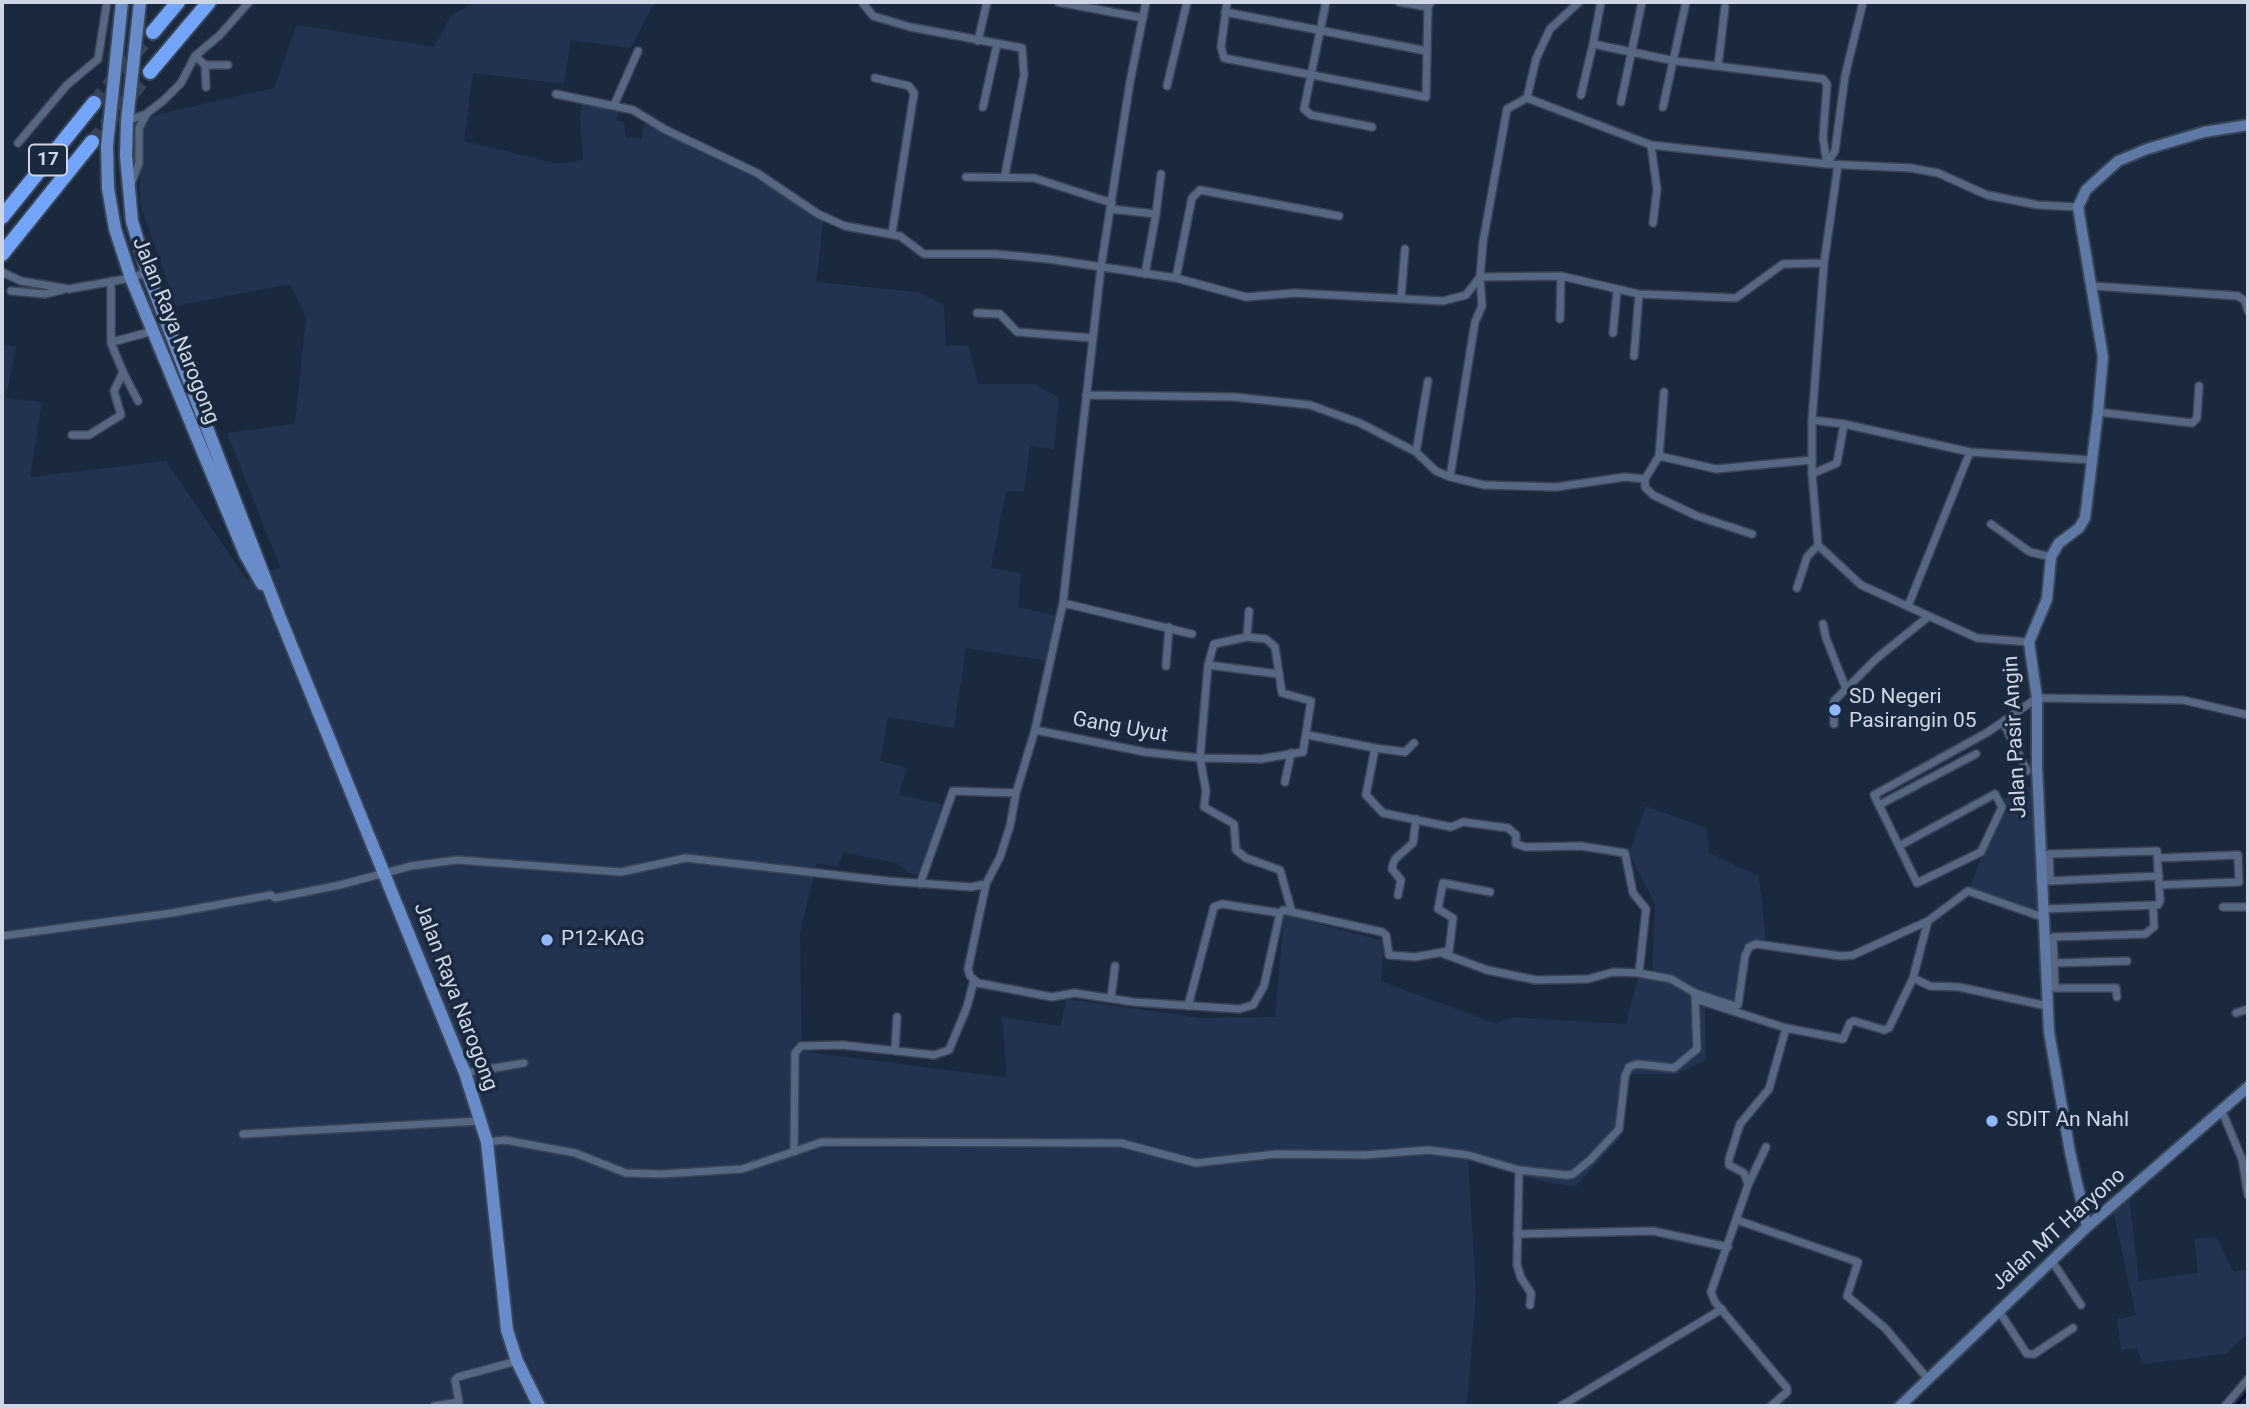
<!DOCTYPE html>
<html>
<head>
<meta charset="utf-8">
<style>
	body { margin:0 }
	#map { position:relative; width:2250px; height:1408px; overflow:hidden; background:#1b293f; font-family:Roboto,sans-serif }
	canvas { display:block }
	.frame { position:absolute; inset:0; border:4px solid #cdd6e5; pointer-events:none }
</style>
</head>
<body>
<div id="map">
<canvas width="2250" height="1408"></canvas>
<div class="frame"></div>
</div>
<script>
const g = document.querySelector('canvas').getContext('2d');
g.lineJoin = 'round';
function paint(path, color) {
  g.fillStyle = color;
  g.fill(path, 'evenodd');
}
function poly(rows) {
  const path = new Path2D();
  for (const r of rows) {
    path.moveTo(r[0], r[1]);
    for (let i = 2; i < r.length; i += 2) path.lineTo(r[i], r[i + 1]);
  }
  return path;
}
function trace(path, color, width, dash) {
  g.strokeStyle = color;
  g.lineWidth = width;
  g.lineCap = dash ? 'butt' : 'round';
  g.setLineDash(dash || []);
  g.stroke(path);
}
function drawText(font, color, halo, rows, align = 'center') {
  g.font = font + ' Roboto,sans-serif';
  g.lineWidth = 7;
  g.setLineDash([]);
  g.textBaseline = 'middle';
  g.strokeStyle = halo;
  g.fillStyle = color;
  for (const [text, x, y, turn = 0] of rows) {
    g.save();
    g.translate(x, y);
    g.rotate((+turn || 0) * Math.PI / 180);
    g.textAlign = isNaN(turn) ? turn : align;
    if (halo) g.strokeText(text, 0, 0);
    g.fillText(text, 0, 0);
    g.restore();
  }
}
paint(poly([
	[474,2,655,2,631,48,571,40,564,84,473,73,464,141,559,164,583,160,580,118,583,99,623,103,616,121,624,122,626,137,641,139,645,122,687,137,781,182,824,216,816,282,918,292,944,305,946,345,969,346,978,384,1035,384,1059,398,1054,449,1030,446,1024,491,1006,492,991,567,1021,574,1018,607,1057,616,1049,661,966,648,954,728,888,717,880,761,907,768,899,795,942,804,923,874,912,875,897,863,843,852,838,867,817,863,800,932,802,1051,1007,1078,1002,1017,1060,1026,1067,999,1201,1018,1275,1017,1284,915,1384,941,1381,981,1497,1024,1511,1017,1626,1024,1638,978,1652,976,1655,903,1629,854,1646,806,1707,828,1709,853,1759,876,1766,943,1743,945,1733,1001,1705,999,1706,1060,1678,1074,1632,1074,1620,1138,1575,1187,1537,1180,1468,1159,1476,1293,1467,1406,2,1406,2,344,16,347,6,398,42,402,30,477,166,461,247,580,280,567,227,433,295,424,306,317,290,284,176,306,141,207,137,119,274,88,297,25,434,47,450,17],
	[2036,784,2040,915,1969,889,2006,796],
	[2129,1196,2139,1281,2198,1273,2194,1239,2216,1237,2234,1272,2248,1269,2248,1298,2245,1300,2248,1304,2248,1333,2226,1354,2144,1364,2136,1348,2121,1350,2117,1319,2136,1315,2113,1211]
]), '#22324f');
trace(poly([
	[2236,1406,2248,1392]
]), '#00073b', 2.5);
trace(poly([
	[94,103,153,32],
	[92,142,150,72]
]), '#364358', 14, [14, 7]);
const street = poly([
	[862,2,873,16,910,27,1022,48,1024,75,1005,175],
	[1058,2,1143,18],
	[1227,2,1221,47,1224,58,1426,97,1428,7,1431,2],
	[1326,2,1304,109,1311,115,1372,127],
	[1399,2,1428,7],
	[1601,2,1593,44,1675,61,1823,79,1827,84,1823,138,1827,164,1911,168,1938,173,1987,195,2038,205,2078,207],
	[1225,12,1427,51],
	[978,41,987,2],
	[195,56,205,65,228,65],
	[205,65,206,87],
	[1718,66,1725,7],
	[875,78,909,86,914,93,892,233],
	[1167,86,1187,2],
	[556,94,633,110,666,130,757,173,818,214,845,226,900,236,924,254,996,254,1048,259,1176,278,1246,297,1295,293,1443,301,1466,295,1480,277,1483,242,1507,109,1527,98,1536,59,1550,29,1579,2],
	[1581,95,1593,44],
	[1527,98,1651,145,1827,164,1835,151,1845,76,1863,2],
	[1621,102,1642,2],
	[615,103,638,51],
	[983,107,997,44],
	[1663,107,1686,2],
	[127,121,146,114,164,100,181,83,195,56,220,35,249,2],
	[18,143,67,85,98,59,107,2],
	[1651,145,1657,189,1653,223],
	[1838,165,1824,263,1812,420,1812,474,1818,545,1861,585,1977,638,2029,642],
	[966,177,1034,178,1112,203],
	[131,184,139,163,139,128,146,115],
	[1111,209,1156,214,1161,174],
	[2,272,21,281,69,289,131,278,147,272],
	[1145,274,1156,214],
	[1176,278,1192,198,1200,190,1339,216],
	[2093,286,2238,296,2245,301,2248,311],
	[11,291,45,294,62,290],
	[1401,298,1405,249],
	[977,313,1000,314,1017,332,1093,338],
	[1560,319,1561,276],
	[1613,333,1617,291],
	[112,342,153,331],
	[1634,356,1639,294],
	[123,372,138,401],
	[1086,395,1234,397,1310,405,1360,423,1416,452,1436,471,1450,477,1484,485,1556,487,1625,477,1645,479,1659,456,1716,469,1812,460],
	[2098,412,2192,423,2197,418,2199,386],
	[1812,420,1844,424,1970,452,2091,460],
	[72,435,89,435,121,415,114,391,123,372,111,343,111,281],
	[1416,452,1428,381],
	[1659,456,1664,392],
	[1812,474,1837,463,1844,424],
	[1450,477,1475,322,1482,306,1480,277,1561,276,1639,294,1736,298,1783,264,1824,263],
	[1645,479,1645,487,1653,495,1697,516,1752,534],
	[1991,524,2030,552,2051,557],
	[1797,588,1807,557,1818,545],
	[1063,603,1192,634],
	[1908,606,1970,452],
	[1823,624,1826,638,1846,689],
	[1208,665,1214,644,1247,637],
	[1166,666,1169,627],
	[1278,674,1208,665,1200,758,1206,791,1204,807,1234,824,1236,850,1246,858,1280,870,1291,909],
	[2003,722,2027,771],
	[1834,724,1834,701,1877,658,1929,616],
	[1035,730,1145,752,1200,758,1261,759,1303,752,1311,701,1282,693,1275,647,1266,639,1247,637,1249,611],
	[1308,735,1375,748,1366,795,1383,813,1451,827,1463,822,1508,828,1516,835,1516,844,1526,847,1581,846,1625,853,1633,893,1646,909,1639,973],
	[1375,748,1405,752,1414,743],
	[1285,782,1291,753],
	[1879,805,1976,754],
	[1899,846,1995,794,2002,807,1981,852,1917,883,1874,795,1988,732,2037,698,2183,700,2248,715],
	[2158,858,2238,855,2239,882,2159,885],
	[920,884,953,791,1016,793],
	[986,884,968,969,970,976,978,983,1052,997,1074,993,1134,1002,1239,1009,1253,1005,1264,986,1280,913,1283,910,1382,932,1386,935,1389,955,1415,957,1449,951,1453,918,1438,909,1443,883,1490,892],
	[1398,895,1401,880,1392,869,1393,864,1395,859,1413,843,1416,819],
	[2223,907,2248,907],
	[2044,909,2158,905,2160,901,2159,885,2157,851,2049,854,2050,881,2159,876],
	[2,936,172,913,271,895,275,898,340,885,411,866,457,860,621,872,686,858,888,881,971,887,986,884,1000,857,1010,826,1016,793,1035,730,1063,603,1101,267,1130,82,1146,2],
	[1444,954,1487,970,1536,980,1588,979,1613,972,1639,973,1671,979,1695,993,1735,1006,1738,1005,1745,956,1749,947,1756,944,1841,956,1853,955,1928,921,1968,891,2045,918],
	[2054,963,2127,961],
	[1913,978,1930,986,1959,987,2047,1006],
	[2117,997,2116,988,2055,988,2053,937,2145,934,2154,927,2153,905],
	[1111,998,1115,966],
	[1698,1000,1786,1028,1843,1039,1850,1023,1854,1021,1884,1030,1889,1028,1913,978,1928,921],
	[1188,1006,1214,907,1222,904,1280,913],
	[2236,1013,2248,1009],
	[895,1051,897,1017],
	[465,1073,524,1063],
	[2221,1109,2242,1159,2248,1195],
	[243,1134,481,1121],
	[487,1142,505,1140,575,1153,626,1173,661,1174,742,1169,822,1142,1121,1143,1196,1163,1276,1154,1365,1155,1428,1150,1468,1155,1519,1170,1567,1175,1573,1174,1590,1160,1619,1129,1625,1076,1629,1067,1637,1064,1674,1068,1697,1049,1695,993],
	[1766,1147,1748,1185,1711,1292,1715,1302,1787,1388,1787,1392,1771,1406],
	[794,1152,795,1053,801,1046,842,1045,934,1055,949,1050,967,1007,974,980],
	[1519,1170,1517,1265,1521,1278,1531,1293,1530,1305],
	[1748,1184,1744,1173,1729,1165,1729,1159,1740,1124,1769,1089,1786,1028],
	[1737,1220,1858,1262,1847,1296,1885,1328,1928,1379],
	[1517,1234,1653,1231,1728,1247],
	[2052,1261,2081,1305],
	[1999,1311,2027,1354,2034,1354,2073,1328],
	[434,1406,459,1402,455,1380,458,1377,517,1361],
	[1561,1406,1722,1309],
	[2225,1406,2248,1379]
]);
const secondary = poly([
	[2087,1227,2070,1152,2049,1032,2037,767,2037,698,2029,642,2047,599,2051,557,2059,543,2079,528,2085,518,2098,412,2103,357,2078,207,2086,190,2118,161,2147,149,2204,132,2248,125],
	[1900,1406,2087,1227,2248,1087]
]);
const primary = poly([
	[122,2,107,146,108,188,115,229,131,278,245,554,262,584],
	[140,2,127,121,126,156,132,221,147,272,279,615,465,1073,487,1142,507,1330,517,1361,539,1406]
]);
const highway = poly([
	[153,32,178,2],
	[150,72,209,2],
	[2,217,94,103],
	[2,254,92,142]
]);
trace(street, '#3a4457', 10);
trace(secondary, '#3a4457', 14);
trace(primary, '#3a4457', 16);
trace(highway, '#3a4457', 18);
trace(street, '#576681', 7);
trace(secondary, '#5f79a6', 10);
trace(primary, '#688cca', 12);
trace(highway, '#73a5fb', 14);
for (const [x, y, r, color] of [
	[1835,710,7,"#90b8fd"],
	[547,940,7,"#90b8fd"],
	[1992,1121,7,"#90b8fd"]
]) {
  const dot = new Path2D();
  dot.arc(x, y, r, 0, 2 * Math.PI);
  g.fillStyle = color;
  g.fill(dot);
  trace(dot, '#1b293f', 2.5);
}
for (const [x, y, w] of [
	[48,160,38]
]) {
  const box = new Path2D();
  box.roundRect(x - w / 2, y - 15.5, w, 31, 5);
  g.fillStyle = '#1b293f';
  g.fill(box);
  trace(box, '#cdd6e5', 2);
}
drawText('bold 19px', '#cdd6e5', null, [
	["17",48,160]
]);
drawText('21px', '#cdd6e5', '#1b293f', [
	["Jalan Raya Narogong",175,331,68],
	["Gang Uyut",1120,728,10],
	["Jalan Pasir Angin",2016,737,-93],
	["Jalan Raya Narogong",455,997,69],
	["Jalan MT Haryono",2059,1230,-42]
]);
drawText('21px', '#cdd6e5', '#1b293f', [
	["SD Negeri",1849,698],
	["Pasirangin 05",1849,722],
	["P12-KAG",561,940],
	["SDIT An Nahl",2006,1121]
], 'left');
</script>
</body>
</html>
